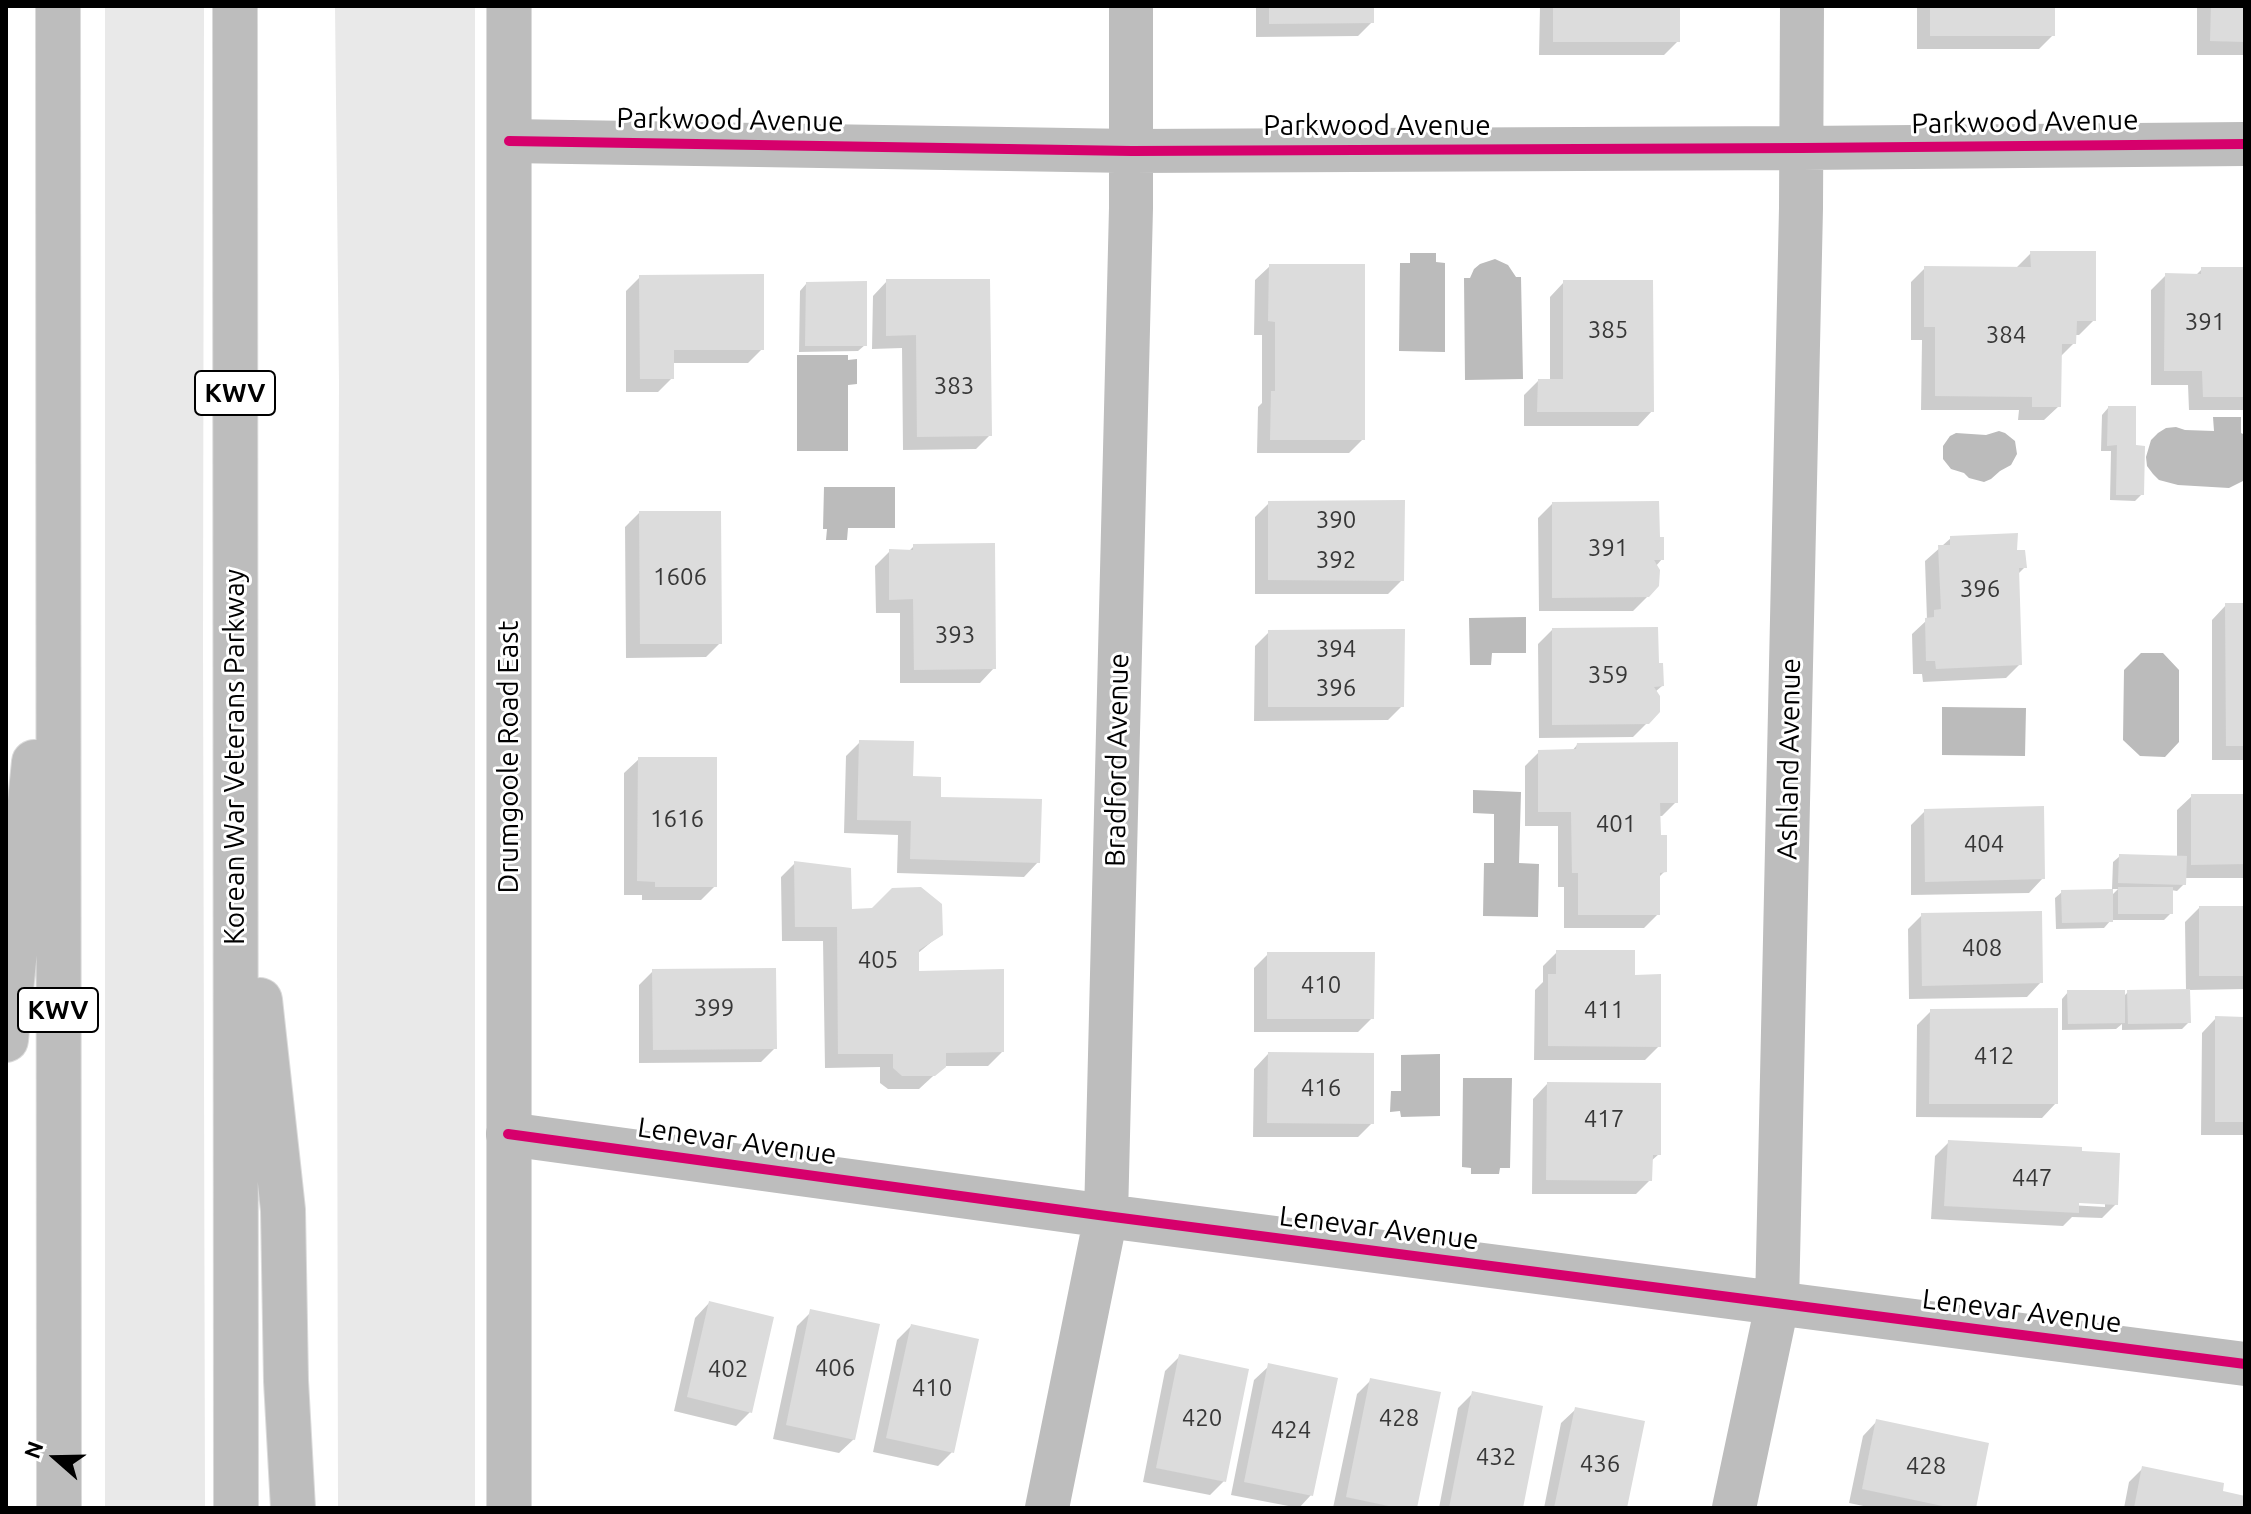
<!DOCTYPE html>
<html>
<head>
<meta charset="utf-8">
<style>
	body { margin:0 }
	#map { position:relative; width:2251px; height:1514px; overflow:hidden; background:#fff; font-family:Ubuntu,sans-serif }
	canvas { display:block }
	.frame { position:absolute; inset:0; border:8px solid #000; pointer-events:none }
	.north { position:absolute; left:16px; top:1418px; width:80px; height:80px; -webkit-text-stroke:6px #fff; paint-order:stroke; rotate:290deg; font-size:22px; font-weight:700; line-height:32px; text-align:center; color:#000 }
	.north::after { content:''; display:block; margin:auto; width:28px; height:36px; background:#000; clip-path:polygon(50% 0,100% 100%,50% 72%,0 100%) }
</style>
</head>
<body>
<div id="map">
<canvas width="2251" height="1514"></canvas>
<div class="frame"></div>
<div class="north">N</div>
</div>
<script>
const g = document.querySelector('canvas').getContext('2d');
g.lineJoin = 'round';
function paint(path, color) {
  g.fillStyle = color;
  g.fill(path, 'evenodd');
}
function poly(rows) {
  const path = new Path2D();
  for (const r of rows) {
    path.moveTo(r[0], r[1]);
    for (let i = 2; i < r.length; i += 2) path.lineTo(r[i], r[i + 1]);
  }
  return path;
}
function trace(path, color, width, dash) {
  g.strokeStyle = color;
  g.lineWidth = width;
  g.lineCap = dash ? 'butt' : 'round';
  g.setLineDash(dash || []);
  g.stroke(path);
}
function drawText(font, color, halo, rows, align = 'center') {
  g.font = font + ' Ubuntu,sans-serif';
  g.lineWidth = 6;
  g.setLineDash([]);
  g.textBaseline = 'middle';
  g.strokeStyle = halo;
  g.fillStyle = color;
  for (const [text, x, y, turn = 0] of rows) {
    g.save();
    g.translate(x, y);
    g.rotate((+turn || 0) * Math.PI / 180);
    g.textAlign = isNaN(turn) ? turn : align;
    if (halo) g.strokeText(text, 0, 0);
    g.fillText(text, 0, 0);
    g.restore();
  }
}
paint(poly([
	[105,6,204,6,203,644,205,1508,105,1508],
	[335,6,475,6,475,1508,338,1508,337,952,339,383]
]), '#e9e9e9');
paint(poly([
	[1410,253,1436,253,1436,262,1445,263,1445,352,1399,351,1400,263,1410,263],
	[1495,259,1508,265,1516,277,1521,277,1523,379,1465,380,1464,278,1470,278,1474,269,1480,264],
	[797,355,848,355,848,360,857,359,857,384,848,385,848,451,797,451],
	[2213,417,2241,417,2241,433,2245,435,2245,480,2229,488,2178,485,2159,480,2153,474,2147,466,2146,457,2151,440,2158,433,2166,428,2176,427,2185,430,2214,431],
	[1999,431,2005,433,2015,441,2017,454,2011,465,2000,471,1991,479,1984,482,1969,478,1964,473,1951,469,1943,459,1943,446,1950,436,1956,433,1986,435],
	[824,487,895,487,895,528,848,528,847,540,826,540,827,529,823,529],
	[1526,617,1526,653,1492,653,1491,665,1470,665,1469,618],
	[2141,653,2163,653,2179,670,2179,742,2165,757,2140,756,2123,740,2124,670],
	[1942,707,2026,708,2025,756,1942,755],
	[1473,790,1521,792,1519,863,1539,864,1538,917,1483,916,1484,863,1494,863,1494,814,1473,813],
	[1440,1054,1440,1116,1401,1117,1400,1111,1390,1112,1391,1091,1401,1091,1401,1055],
	[1463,1078,1512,1078,1510,1168,1500,1168,1499,1174,1471,1174,1471,1168,1462,1167]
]), '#bbb');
paint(poly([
	[1256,6,1372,6,1372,22,1358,36,1256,37],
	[1540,6,1678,6,1678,41,1664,55,1539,55],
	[1917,6,2053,6,2053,35,2039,49,1917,49],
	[2197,6,2245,6,2245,55,2197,55],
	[2031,253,2094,320,2079,335,2075,335,2074,343,2059,358,2059,406,2044,420,2018,420,2019,410,1921,410,1922,340,1911,340,1911,282,1925,268,2016,268],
	[1270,266,1363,439,1349,453,1257,453,1258,407,1262,403,1262,335,1254,335,1255,280],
	[2202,269,2245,269,2245,410,2189,410,2188,385,2151,385,2151,290,2166,275,2195,276],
	[640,277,762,349,748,363,672,363,672,378,658,392,626,392,626,291],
	[887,281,990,435,976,449,903,450,902,348,872,349,873,296],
	[1564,282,1652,411,1638,426,1524,426,1524,395,1538,381,1550,381,1550,297],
	[806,284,865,345,858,351,799,352,800,291],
	[2108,408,2134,447,2142,494,2135,501,2110,500,2111,451,2101,451,2102,415],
	[1269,503,1402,580,1388,594,1255,594,1255,517],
	[1552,504,1662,559,1656,566,1648,596,1633,611,1539,611,1538,518],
	[639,513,720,643,706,657,626,658,625,527],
	[1951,538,2015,552,2025,567,2017,575,2020,664,2006,678,1923,682,1922,674,1913,674,1912,634,1927,620,1925,561],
	[914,546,994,668,980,683,900,683,900,613,876,613,875,566,889,552,908,552],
	[2226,605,2245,605,2245,760,2212,760,2212,620],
	[1552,630,1657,665,1662,686,1655,692,1658,712,1633,737,1539,738,1538,644],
	[1269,632,1402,706,1388,720,1254,721,1255,646],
	[860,742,939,799,1038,862,1024,877,897,873,898,835,844,833,846,756],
	[1577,745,1676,802,1662,816,1658,816,1659,837,1665,871,1658,878,1658,914,1644,928,1564,928,1564,887,1558,887,1558,826,1525,826,1525,766,1539,752,1571,752],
	[639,759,715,886,701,900,642,900,642,895,624,895,624,773],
	[2192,796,2245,796,2245,878,2184,878,2184,884,2177,891,2171,890,2171,913,2164,920,2111,920,2104,928,2056,929,2055,898,2062,892,2111,896,2118,889,2112,889,2113,862,2120,856,2177,857,2177,810],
	[1925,811,2043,878,2029,893,1911,895,1911,825],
	[795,863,851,911,941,934,917,954,916,973,1002,1052,988,1066,944,1066,919,1089,888,1089,880,1083,880,1067,825,1068,823,941,782,941,781,877],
	[2199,908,2245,908,2245,989,2188,990,2189,1022,2182,1029,2122,1030,2122,1024,2116,1029,2062,1030,2062,999,2068,992,2123,997,2128,992,2186,991,2185,922],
	[1922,915,2041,982,2027,997,1909,999,1908,929],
	[1557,952,1633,977,1659,1046,1645,1060,1534,1060,1535,990,1543,982,1543,966],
	[1268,954,1372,1018,1358,1032,1254,1032,1254,968],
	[653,971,775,1048,761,1062,639,1063,639,985],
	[1931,1011,2056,1103,2042,1118,1916,1117,1917,1025],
	[2216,1018,2245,1019,2245,1135,2201,1135,2202,1033],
	[1268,1054,1372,1123,1358,1137,1253,1137,1254,1069],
	[1547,1084,1659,1154,1650,1162,1650,1180,1636,1194,1532,1194,1533,1099],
	[1949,1142,2116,1204,2102,1218,2072,1217,2063,1226,1931,1219,1935,1156],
	[2070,1201,2105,1203,2105,1207,2069,1205],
	[709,1303,750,1412,736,1426,674,1411,695,1318],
	[811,1312,854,1439,839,1453,773,1439,797,1326],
	[911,1326,952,1452,938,1466,873,1452,897,1340],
	[1179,1357,1224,1481,1210,1495,1143,1482,1165,1371],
	[1269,1366,1311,1495,1299,1508,1231,1495,1254,1380],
	[1371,1380,1415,1508,1333,1508,1357,1394],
	[1473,1393,1521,1508,1439,1508,1458,1408],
	[1576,1409,1625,1508,1544,1508,1561,1423],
	[1877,1421,1974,1508,1873,1508,1849,1503,1863,1436],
	[2143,1468,2221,1493,2245,1498,2245,1508,2124,1508,2129,1482]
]), '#0003');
paint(poly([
	[1269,6,1374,6,1374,23,1269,24],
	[1553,6,1680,6,1680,42,1553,42],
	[1930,6,2055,6,2055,36,1930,36],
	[2211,6,2245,6,2245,42,2210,41],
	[2030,251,2096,251,2096,321,2077,321,2076,344,2062,344,2061,407,2032,407,2032,397,1935,396,1935,327,1924,327,1924,266,2031,267],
	[1269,264,1365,264,1365,440,1270,440,1271,391,1275,391,1275,322,1268,321],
	[2201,267,2245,267,2245,397,2203,397,2202,371,2164,371,2165,273,2201,274],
	[764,274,764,350,674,350,674,379,640,379,639,275],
	[886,279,990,279,992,436,917,437,916,335,886,336],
	[1563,280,1653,280,1654,412,1537,412,1538,379,1563,379],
	[867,281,867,346,805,346,806,282],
	[2108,406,2136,406,2136,445,2145,446,2144,495,2116,495,2117,445,2107,446],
	[1405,500,1404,581,1268,580,1268,501],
	[1659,501,1660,537,1664,537,1664,560,1654,560,1660,570,1659,586,1649,597,1552,598,1552,502],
	[639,511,721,511,722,644,640,644],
	[2018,533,2017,550,2025,550,2027,568,2019,568,2022,665,1936,669,1935,661,1926,661,1925,618,1934,617,1934,610,1941,609,1938,545,1950,545,1950,536],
	[995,543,996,669,914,670,913,599,889,600,889,549,913,550,913,544],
	[2225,603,2245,603,2245,746,2226,746],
	[1658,627,1659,663,1663,663,1664,686,1654,687,1660,696,1660,712,1649,724,1552,725,1552,628],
	[1405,629,1404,707,1268,707,1268,630],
	[859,740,914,741,913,776,941,777,941,797,1042,799,1040,863,910,859,911,821,857,820],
	[1678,742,1678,803,1660,803,1661,835,1667,835,1667,872,1660,873,1660,915,1578,915,1578,873,1572,873,1571,812,1538,812,1538,750,1576,749,1577,743],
	[638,757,717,757,717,887,655,887,655,882,637,881],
	[2191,794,2245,794,2245,864,2191,865],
	[2044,806,2045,879,1925,882,1924,809],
	[2119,854,2187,856,2186,885,2118,883],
	[794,861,851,868,852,909,872,908,892,888,921,887,942,904,943,935,919,950,919,971,1004,969,1004,1052,946,1053,946,1067,935,1076,902,1076,893,1068,893,1054,838,1054,837,927,795,927],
	[2118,887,2173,887,2173,914,2118,914],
	[2113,889,2113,922,2062,923,2061,890],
	[2199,906,2245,906,2245,976,2199,976],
	[2042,911,2043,983,1922,986,1921,913],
	[1556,950,1635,950,1635,975,1661,974,1661,1047,1548,1046,1548,974,1556,974],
	[1267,952,1375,952,1374,1019,1267,1019],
	[776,968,777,1049,653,1050,652,969],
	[2190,989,2191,1023,2128,1024,2127,990],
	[2067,990,2125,990,2125,1023,2068,1024],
	[2058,1008,2058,1104,1929,1104,1930,1009],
	[2215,1016,2245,1017,2245,1122,2215,1122],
	[1268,1052,1374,1053,1374,1124,1267,1123],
	[1547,1082,1661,1083,1661,1155,1653,1155,1652,1181,1546,1180],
	[1948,1140,2082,1147,2082,1151,2120,1153,2118,1205,2079,1203,2079,1213,1944,1206],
	[709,1301,774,1317,752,1413,687,1397],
	[810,1309,880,1324,855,1440,786,1425],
	[911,1324,979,1339,954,1453,886,1438],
	[1179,1354,1249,1369,1226,1482,1156,1468],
	[1268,1363,1338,1378,1313,1496,1244,1482],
	[1370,1378,1441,1392,1417,1508,1398,1508,1346,1497],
	[1472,1391,1543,1406,1523,1508,1449,1508],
	[1575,1407,1645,1421,1627,1508,1554,1508],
	[1876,1419,1989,1443,1976,1508,1952,1508,1862,1489],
	[2142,1466,2224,1483,2223,1491,2245,1496,2245,1508,2134,1508]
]), '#dcdcdc');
const major = poly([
	[509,1508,509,6]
]);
const highway = poly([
	[58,6,59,1508],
	[235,6,236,1508],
	[260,1000,283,1210,286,1381,293,1508],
	[6,1040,34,762]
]);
trace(major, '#dbdbdb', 46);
trace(highway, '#dbdbdb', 46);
trace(poly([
	[509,141,1132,151,1802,148,2245,144],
	[508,1134,1106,1216,2245,1364],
	[1047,1508,1106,1216,1131,208,1131,6],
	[1734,1508,1777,1305,1801,208,1802,6]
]), '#bdbdbd', 44);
trace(major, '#bdbdbd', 44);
trace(highway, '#bdbdbd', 44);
trace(poly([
	[509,141,1132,151,1802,148,2245,144],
	[508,1134,1106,1216,2245,1364]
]), '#d6006c', 10);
drawText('24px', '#373737', null, [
	["391",2205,322],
	["385",1608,330],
	["384",2006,335],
	["383",954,386],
	["390",1336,520],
	["391",1608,548],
	["392",1336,560],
	["1606",680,577],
	["396",1980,589],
	["393",955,635],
	["394",1336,649],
	["359",1608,675],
	["396",1336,688],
	["1616",677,819],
	["401",1616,824],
	["404",1984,844],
	["408",1982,948],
	["405",878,960],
	["410",1321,985],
	["399",714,1008],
	["411",1604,1010],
	["412",1994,1056],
	["416",1321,1088],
	["417",1604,1119],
	["447",2032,1178],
	["406",835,1368],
	["402",728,1369],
	["410",932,1388],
	["420",1202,1418],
	["428",1399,1418],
	["424",1291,1430],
	["432",1496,1457],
	["436",1600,1464],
	["428",1926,1466]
]);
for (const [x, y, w] of [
	[235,393,80],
	[58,1010,80]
]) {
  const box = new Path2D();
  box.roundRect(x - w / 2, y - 22, w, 44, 6);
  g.fillStyle = '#fff';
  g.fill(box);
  trace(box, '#000', 2);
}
drawText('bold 26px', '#000', null, [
	["KWV",235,393],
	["KWV",58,1010]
]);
drawText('28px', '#000', '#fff', [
	["Parkwood Avenue",730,120,1],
	["Parkwood Avenue",2025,122,-1],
	["Parkwood Avenue",1377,126],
	["Korean War Veterans Parkway",235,757,-90],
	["Drumgoole Road East",509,757,-90],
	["Ashland Avenue",1789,759,-89],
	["Bradford Avenue",1117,760,-89],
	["Lenevar Avenue",737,1141,8],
	["Lenevar Avenue",1379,1228,7],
	["Lenevar Avenue",2022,1311,7]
]);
</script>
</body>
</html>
